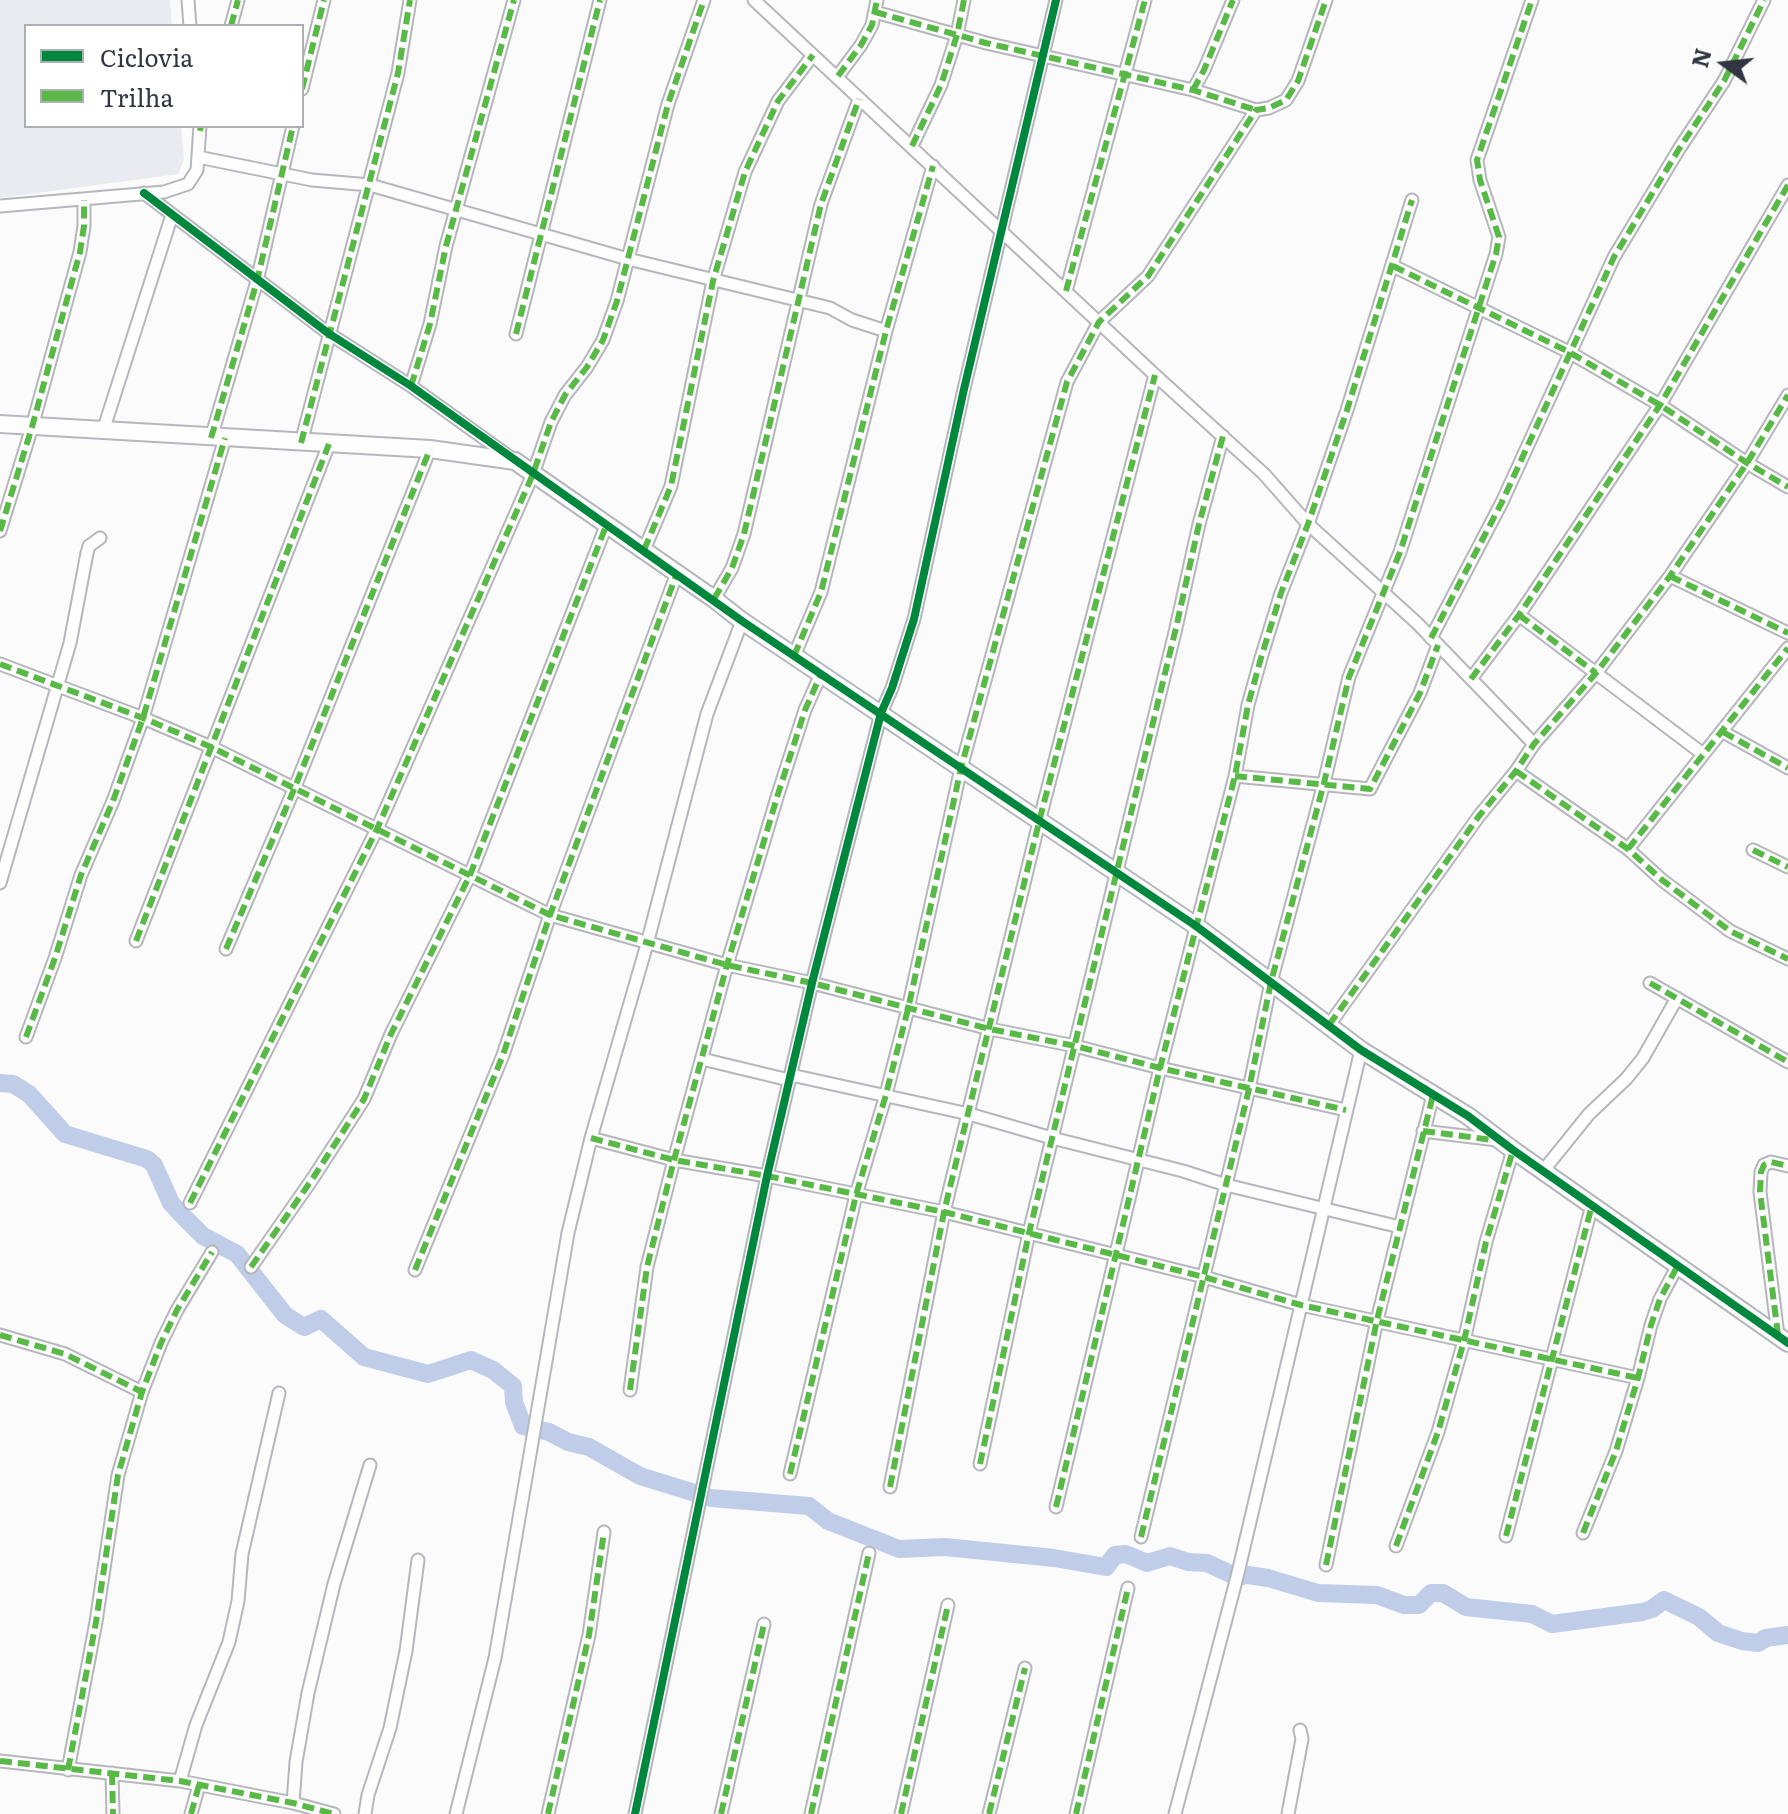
<!DOCTYPE html>
<html>
<head>
<meta charset="utf-8">
<style>
	body { margin:0 }
	#map { position:relative; width:1788px; height:1814px; overflow:hidden; background:#fbfbfb; font-family:Literata,serif }
	canvas { display:block }
	.legend { position:absolute; left:24px; top:24px; width:280px; height:104px; box-sizing:border-box; background:#fff; border:2px solid #adafb3; margin:0; padding:10px 14px; list-style:none; font-size:24px; color:#313642 }
	.legend li { display:flex; align-items:center; gap:16px; height:40px }
	.legend b { width:40px; border:2px solid #adafb3 }
	.north { position:absolute; left:1684px; top:24px; width:80px; height:80px; -webkit-text-stroke:6px #fff; paint-order:stroke; rotate:285deg; font-size:22px; font-weight:700; line-height:32px; text-align:center; color:#313642 }
	.north::after { content:''; display:block; margin:auto; width:28px; height:36px; background:#313642; clip-path:polygon(50% 0,100% 100%,50% 72%,0 100%) }
</style>
</head>
<body>
<div id="map">
<canvas width="1788" height="1814"></canvas>
<ul class="legend">
<li><b style="height:10px;background:#00873e"></b>Ciclovia</li>
<li><b style="height:10px;background:#58b947"></b>Trilha</li>
</ul>
<div class="north">N</div>
</div>
<script>
const g = document.querySelector('canvas').getContext('2d');
g.lineJoin = 'round';
function paint(path, color) {
  g.fillStyle = color;
  g.fill(path, 'evenodd');
}
function poly(rows) {
  const path = new Path2D();
  for (const r of rows) {
    path.moveTo(r[0], r[1]);
    for (let i = 2; i < r.length; i += 2) path.lineTo(r[i], r[i + 1]);
  }
  return path;
}
function trace(path, color, width, dash) {
  g.strokeStyle = color;
  g.lineWidth = width;
  g.lineCap = dash ? 'butt' : 'round';
  g.setLineDash(dash || []);
  g.stroke(path);
}
paint(poly([
	[0,0,170,0,172,26,26,26,26,126,181,126,184,160,178,174,0,198]
]), '#e9ebf0');
trace(poly([
	[0,1083,13,1084,29,1094,65,1134,147,1159,154,1165,171,1203,182,1215,203,1236,237,1254,285,1315,304,1327,321,1319,364,1357,428,1374,471,1360,493,1370,513,1386,514,1402,523,1426,549,1432,568,1442,589,1447,640,1476,711,1498,809,1506,828,1521,899,1549,945,1547,1054,1558,1106,1567,1115,1555,1126,1554,1147,1563,1170,1556,1188,1562,1207,1563,1237,1577,1248,1575,1268,1578,1318,1593,1377,1595,1404,1605,1419,1605,1431,1593,1443,1593,1466,1607,1532,1614,1552,1624,1642,1612,1652,1609,1664,1600,1699,1617,1718,1633,1742,1641,1758,1643,1766,1638,1788,1635]
]), '#c0cde9', 18);
const street = poly([
	[188,0,190,26],
	[754,0,1155,375,1264,474,1308,524,1417,623,1534,744],
	[875,12,986,43,1193,90,1256,110],
	[231,26,238,0],
	[838,76,861,45,872,25,877,0],
	[302,89,324,0],
	[1193,90,1204,70,1233,0],
	[912,146,941,85,957,35,964,0],
	[198,157,312,180,370,185,628,259,830,308,852,320,886,331],
	[144,193,328,333,411,386,514,460],
	[0,206,164,192,188,184,197,170,200,126],
	[1393,266,1569,352,1660,405,1747,463,1788,487],
	[1066,291,1145,0],
	[516,334,600,0],
	[411,386,430,324,446,246,514,0],
	[103,431,172,215],
	[211,438,257,281,293,126],
	[301,443,398,73,410,0],
	[0,531,32,427,80,252,84,226,84,200],
	[644,550,671,486,713,281,745,172,778,101,813,55],
	[1670,576,1788,633],
	[714,599,732,568,744,534,821,204,859,99],
	[1519,615,1703,754],
	[1431,638,1502,502,1614,257,1679,149,1724,81,1764,0],
	[794,656,821,592,886,331,933,166],
	[0,664,143,718,211,747,550,915,727,965,812,983,990,1029,1075,1046,1160,1068,1346,1110],
	[1471,679,1519,615,1660,405,1788,185],
	[1723,732,1788,768],
	[1516,771,1628,849,1662,880,1730,931,1788,959],
	[1235,776,1370,789,1420,693,1438,645],
	[1628,849,1788,648],
	[1753,850,1788,867],
	[0,883,70,643,87,553,89,546,100,538],
	[136,941,329,444],
	[226,949,295,787,430,449],
	[1650,983,1788,1062],
	[1329,1025,1479,816,1516,771,1534,744,1596,673,1670,576,1747,463,1788,395],
	[26,1037,55,958,81,875,113,801,143,718,225,438],
	[702,1059,789,1080],
	[791,1075,969,1114,1052,1138,1183,1171,1226,1185,1400,1227],
	[1423,1131,1497,1140],
	[591,1138,674,1160,767,1176,944,1212,1204,1277,1301,1305,1638,1378],
	[1543,1171,1589,1114,1626,1079,1643,1058,1677,998],
	[190,1203,377,829,533,474,551,422,565,395,587,367,603,340,617,301,668,104,704,0],
	[251,1267,313,1178,364,1099,391,1034,470,875,606,526],
	[415,1270,503,1055,550,915,677,573],
	[0,1335,65,1354,142,1392],
	[1778,1335,1760,1192,1761,1172,1764,1165,1771,1162,1788,1166],
	[630,1390,647,1267,674,1160,727,965,778,794,805,710,821,674],
	[980,1464,1029,1233,1176,628,1199,524,1223,436],
	[790,1474,856,1195,885,1098,908,1009,961,768,1067,382,1099,322,1148,276,1256,110,1269,108,1286,100,1298,81,1326,0],
	[890,1487,944,1212,1039,822,1155,375],
	[1056,1507,1160,1068,1235,776,1248,705,1261,658,1281,593,1308,524,1347,410,1412,200],
	[1583,1533,1616,1451,1638,1378,1651,1325,1660,1299,1678,1265],
	[1506,1536,1592,1205],
	[1141,1537,1249,1089,1271,982,1324,783,1349,677,1400,552,1496,254,1499,237,1480,180,1477,160,1532,0],
	[1396,1546,1438,1432,1464,1341,1486,1242,1513,1150],
	[1326,1565,1377,1320,1433,1095],
	[0,1761,180,1781,293,1803,334,1814],
	[68,1770,96,1622,118,1475,142,1392,161,1343,177,1310,212,1252],
	[112,1773,113,1814],
	[180,1781,196,1725,229,1642,238,1601,242,1554,279,1393],
	[293,1803,296,1762,308,1693,334,1584,370,1465],
	[191,1814,199,1785],
	[365,1814,368,1795,390,1728,406,1651,418,1560],
	[456,1814,495,1658,568,1233,591,1138,647,944,707,714,742,621],
	[548,1814,589,1635,604,1532],
	[635,1814,767,1176,812,983,881,713,892,688,914,619,964,389,1056,0],
	[721,1814,764,1624],
	[811,1814,869,1553],
	[901,1814,948,1605],
	[989,1814,1025,1668],
	[1076,1814,1128,1588],
	[1175,1814,1237,1577,1361,1050],
	[1288,1814,1302,1739,1300,1730]
]);
const secondary = poly([
	[0,424,430,449,515,461,714,599,742,621,1196,926,1361,1050,1468,1116,1513,1150,1788,1343]
]);
trace(street, '#b5b7bc', 15);
trace(secondary, '#b5b7bc', 20);
trace(street, '#fefefe', 11);
trace(secondary, '#fefefe', 16);
trace(poly([
	[875,12,986,43,1193,90,1256,110],
	[231,26,238,0],
	[838,76,861,45,872,25,877,0],
	[302,89,324,0],
	[1193,90,1204,70,1233,0],
	[200,131,201,126],
	[912,146,941,85,957,35,964,0],
	[1393,266,1569,352,1660,405,1747,463,1788,487],
	[1066,291,1145,0],
	[516,334,600,0],
	[411,386,430,324,446,246,514,0],
	[211,438,257,281,293,126],
	[301,443,398,73,410,0],
	[0,531,32,427,80,252,84,226,84,200],
	[644,550,671,486,713,281,745,172,778,101,813,55],
	[1670,576,1788,633],
	[714,599,732,568,744,534,821,204,859,99],
	[1519,615,1596,673],
	[1431,638,1502,502,1614,257,1679,149,1724,81,1764,0],
	[794,656,821,592,886,331,933,166],
	[0,664,143,718,211,747,550,915,727,965,812,983,990,1029,1075,1046,1160,1068,1346,1110],
	[1471,679,1519,615,1660,405,1788,185],
	[1723,732,1788,768],
	[1516,771,1628,849,1662,880,1730,931,1788,959],
	[1235,776,1370,789,1420,693,1438,645],
	[1628,849,1788,648],
	[1753,850,1788,867],
	[136,941,329,444],
	[226,949,295,787,430,449],
	[1650,983,1788,1062],
	[1329,1025,1479,816,1516,771,1534,744,1596,673,1670,576,1747,463,1788,395],
	[26,1037,55,958,81,875,113,801,143,718,225,438],
	[1423,1131,1493,1140],
	[591,1138,674,1160,767,1176,944,1212,1204,1277,1301,1305,1638,1378],
	[190,1203,377,829,533,474,551,422,565,395,587,367,603,340,617,301,668,104,704,0],
	[251,1267,313,1178,364,1099,391,1034,470,875,606,526],
	[415,1270,503,1055,550,915,677,573],
	[0,1335,65,1354,142,1392],
	[1778,1335,1760,1192,1761,1172,1764,1165,1771,1162,1788,1166],
	[630,1390,647,1267,674,1160,727,965,778,794,805,710,821,674],
	[980,1464,1029,1233,1176,628,1199,524,1223,436],
	[790,1474,856,1195,885,1098,908,1009,961,768,1067,382,1099,322,1148,276,1256,110,1269,108,1286,100,1298,81,1326,0],
	[890,1487,944,1212,1039,822,1155,375],
	[1056,1507,1160,1068,1235,776,1248,705,1261,658,1281,593,1308,524,1347,410,1412,200],
	[1583,1533,1616,1451,1638,1378,1651,1325,1660,1299,1678,1265],
	[1506,1536,1592,1205],
	[1141,1537,1249,1089,1271,982,1324,783,1349,677,1400,552,1496,254,1499,237,1480,180,1477,160,1532,0],
	[1396,1546,1438,1432,1464,1341,1486,1242,1513,1150],
	[1326,1565,1377,1320,1433,1095],
	[0,1761,180,1781,293,1803,334,1814],
	[68,1770,96,1622,118,1475,142,1392,161,1343,177,1310,212,1252],
	[112,1773,113,1814],
	[191,1814,199,1785],
	[548,1814,589,1635,604,1532],
	[721,1814,764,1624],
	[811,1814,869,1553],
	[901,1814,948,1605],
	[989,1814,1025,1668],
	[1076,1814,1128,1588]
]), '#58b947', 6, [12, 6]);
trace(poly([
	[144,193,328,333,411,386,742,621,1196,926,1361,1050,1468,1116,1513,1150,1788,1343],
	[635,1814,767,1176,812,983,881,713,892,688,914,619,964,389,1056,0]
]), '#00873e', 8);
</script>
</body>
</html>
